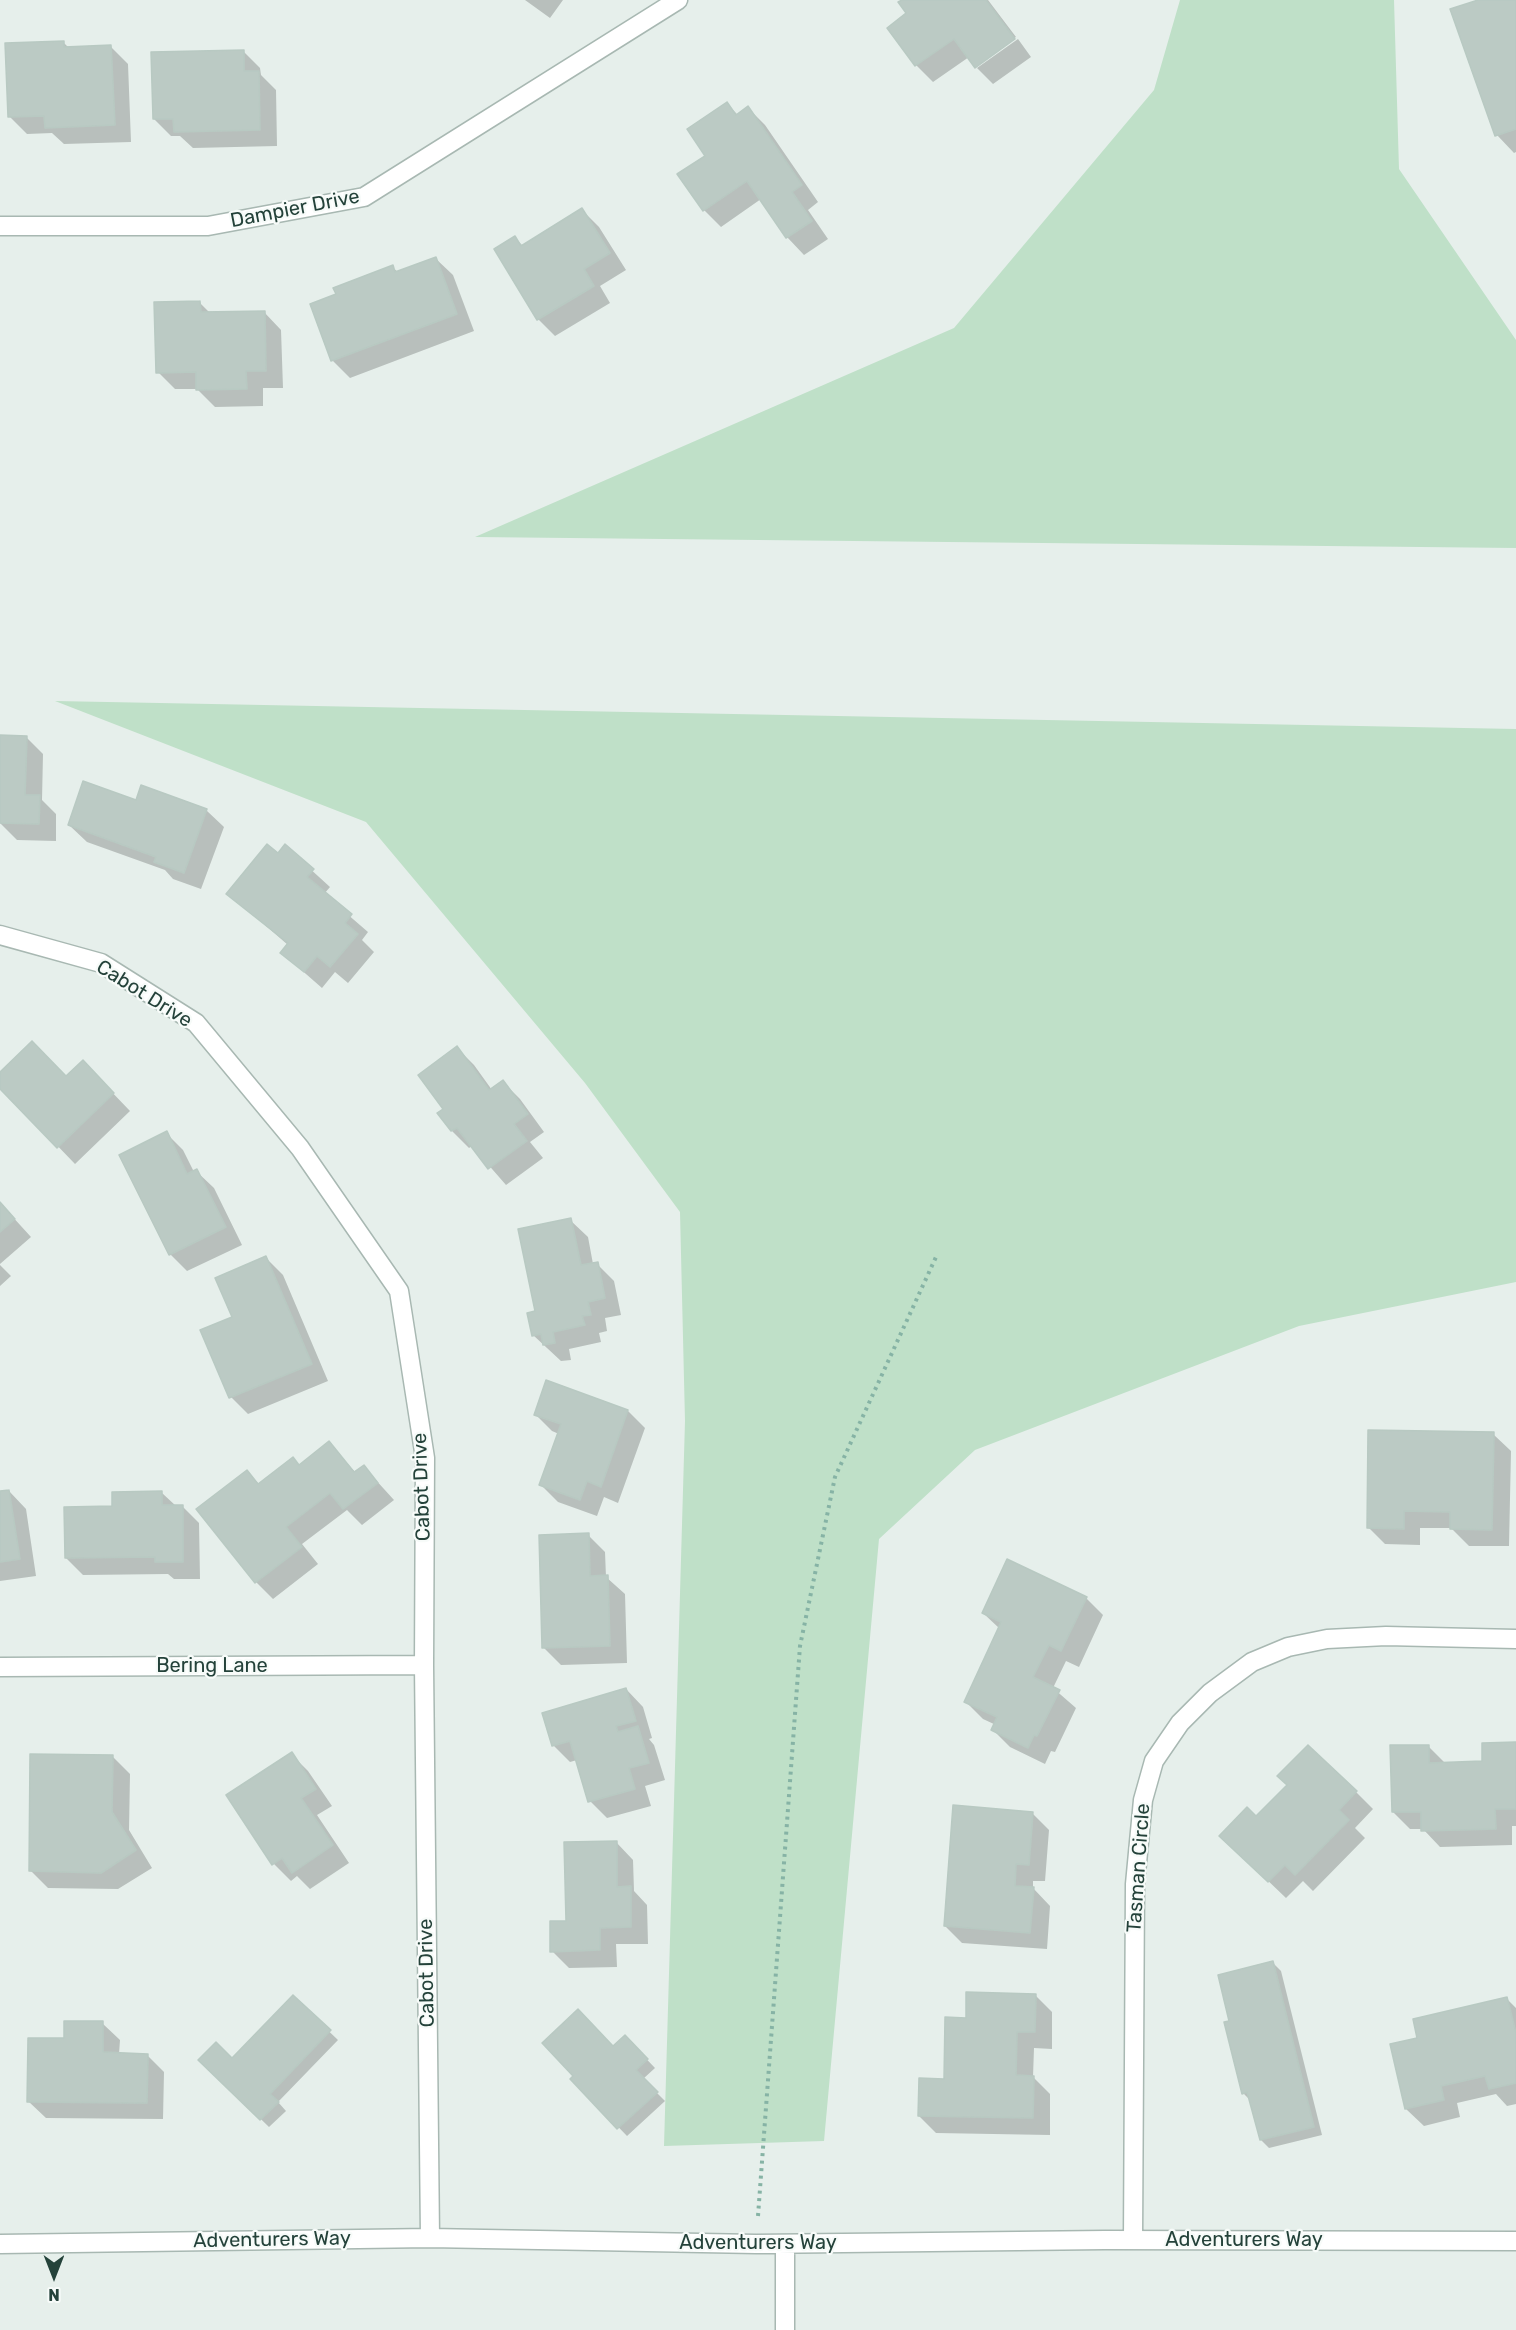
<!DOCTYPE html>
<html>
<head>
<meta charset="utf-8">
<style>
	body { margin:0 }
	#map { position:relative; width:1516px; height:2330px; overflow:hidden; background:#e6efeb; font-family:Rubik,sans-serif }
	canvas { display:block }
	.north { position:absolute; left:24px; top:2246px; width:60px; height:60px; -webkit-text-stroke:4px #f7fbf9; paint-order:stroke; rotate:180deg; font-size:16px; font-weight:700; line-height:24px; text-align:center; color:#24423a }
	.north::after { content:''; display:block; margin:auto; width:21px; height:27px; background:#24423a; clip-path:polygon(50% 0,100% 100%,50% 72%,0 100%) }
</style>
</head>
<body>
<div id="map">
<canvas width="1516" height="2330"></canvas>
<div class="north">N</div>
</div>
<script>
const g = document.querySelector('canvas').getContext('2d');
g.lineJoin = 'round';
function paint(path, color) {
  g.fillStyle = color;
  g.fill(path, 'evenodd');
}
function poly(rows) {
  const path = new Path2D();
  for (const r of rows) {
    path.moveTo(r[0], r[1]);
    for (let i = 2; i < r.length; i += 2) path.lineTo(r[i], r[i + 1]);
  }
  return path;
}
function trace(path, color, width, dash) {
  g.strokeStyle = color;
  g.lineWidth = width;
  g.lineCap = dash ? 'butt' : 'round';
  g.setLineDash(dash || []);
  g.stroke(path);
}
function drawText(font, color, halo, rows, align = 'center') {
  g.font = font + ' Rubik,sans-serif';
  g.lineWidth = 4.5;
  g.setLineDash([]);
  g.textBaseline = 'middle';
  g.strokeStyle = halo;
  g.fillStyle = color;
  for (const [text, x, y, turn = 0] of rows) {
    g.save();
    g.translate(x, y);
    g.rotate((+turn || 0) * Math.PI / 180);
    g.textAlign = isNaN(turn) ? turn : align;
    if (halo) g.strokeText(text, 0, 0);
    g.fillText(text, 0, 0);
    g.restore();
  }
}
paint(poly([
	[1180,0,1394,0,1399,169,1516,340,1516,548,475,537,954,328,1154,90],
	[55,701,1516,729,1516,1282,1299,1326,975,1450,879,1539,824,2141,664,2146,685,1421,680,1212,585,1083,366,822]
]), '#bfe0c8');
paint(poly([
	[525,0,563,0,550,18],
	[904,0,988,0,1016,37,976,64,976,67,969,57,933,82,916,65,889,28,908,14],
	[1483,0,1516,0,1516,152,1514,153,1497,135],
	[1018,39,1031,57,993,84,977,68],
	[63,42,69,48,111,47,128,64,131,142,64,144,52,133,27,134,10,117],
	[243,51,260,68,261,75,276,90,277,146,193,148,180,136,171,136,154,119],
	[727,104,738,115,748,108,765,125,818,202,808,210,828,239,804,255,787,237,761,199,721,227,704,210,707,156],
	[582,210,599,227,626,270,600,286,610,303,555,336,538,319,515,238,523,246],
	[435,258,453,275,474,331,350,378,332,360,338,295,392,267,398,272],
	[200,303,210,313,264,312,281,330,283,388,263,388,263,406,215,407,197,389,175,389,158,372],
	[0,736,26,737,43,754,42,800,56,814,56,841,17,840,0,823],
	[137,802,206,810,224,827,201,889,173,879,165,870,87,842,69,825],
	[285,846,330,887,324,894,368,932,362,940,374,952,348,983,335,972,322,988,282,953,288,945,228,893,278,856],
	[457,1048,474,1065,492,1090,503,1082,520,1099,544,1132,530,1142,543,1158,506,1185,472,1146,469,1148,452,1131,439,1113,445,1109],
	[83,1062,130,1111,75,1164,0,1086,0,1074,66,1078],
	[166,1133,183,1150,194,1172,196,1171,214,1188,242,1245,187,1271,170,1254],
	[0,1203,31,1237,0,1264],
	[570,1220,588,1237,593,1264,597,1264,614,1281,621,1315,605,1318,607,1331,599,1333,601,1342,569,1349,571,1360,561,1361,533,1335],
	[266,1258,283,1275,328,1381,248,1414,231,1397,234,1318],
	[0,1265,11,1276,0,1286],
	[628,1411,645,1428,618,1503,604,1497,597,1516,558,1502,541,1485,559,1434,552,1431,535,1414],
	[1493,1434,1511,1451,1509,1546,1469,1546,1451,1528,1420,1528,1420,1545,1385,1544,1368,1527],
	[329,1443,356,1473,364,1467,394,1500,362,1525,347,1510,302,1544,318,1564,273,1599,256,1582,247,1472,260,1485,300,1466],
	[9,1491,26,1509,36,1576,0,1581,0,1493],
	[162,1493,176,1506,182,1506,199,1523,200,1579,174,1579,168,1574,83,1575,66,1558,113,1507],
	[588,1535,605,1552,606,1577,625,1594,627,1663,561,1665,544,1648],
	[1086,1598,1103,1615,1079,1667,1066,1661,1053,1688,1076,1708,1055,1752,1051,1751,1045,1764,1010,1747,993,1730,996,1725,983,1719,966,1702,1000,1629,983,1613],
	[626,1689,643,1707,652,1738,649,1739,654,1745,665,1780,645,1786,651,1806,607,1818,590,1801,577,1760,570,1762,553,1745],
	[1516,1744,1516,1826,1512,1826,1512,1845,1440,1847,1423,1829,1410,1829,1393,1812,1428,1746,1446,1764,1483,1763],
	[291,1754,308,1771,332,1806,317,1815,349,1863,310,1889,297,1876,291,1881,274,1864],
	[112,1756,130,1774,129,1830,152,1868,118,1889,48,1888,31,1871],
	[1356,1792,1373,1809,1355,1828,1365,1838,1313,1891,1303,1881,1286,1898,1239,1853,1256,1818],
	[1032,1813,1049,1830,1045,1881,1033,1881,1033,1888,1050,1906,1047,1949,962,1943,945,1926],
	[616,1842,633,1860,634,1891,647,1905,648,1944,616,1944,617,1967,569,1968,552,1951],
	[1273,1963,1281,1971,1322,2135,1269,2148,1261,2140,1251,2101,1244,2094,1226,2023,1231,2022],
	[1035,1995,1052,2012,1052,2049,1034,2048,1033,2077,1050,2094,1050,2135,936,2133,919,2116,945,2080,968,2020],
	[293,1997,338,2040,278,2102,286,2111,269,2127,200,2060,232,2060],
	[1507,1999,1516,2008,1516,2104,1507,2106,1496,2094,1457,2103,1460,2117,1424,2126,1406,2109,1419,2039],
	[102,2023,120,2040,119,2054,147,2055,164,2072,163,2119,46,2118,28,2101,65,2040],
	[633,2045,655,2068,643,2079,665,2101,627,2136,572,2079,613,2048]
]), '#0003');
const building = poly([
	[902,0,986,0,1015,39,975,68,954,39,915,66,887,28,906,13,898,2,902,0],
	[1478,0,1516,0,1516,129,1495,136,1450,9,1478,0],
	[64,41,64,47,111,45,115,125,45,128,44,116,8,117,5,43,64,41],
	[244,50,244,71,259,71,260,130,174,132,173,119,153,119,151,52,244,50],
	[727,102,736,115,748,106,802,185,792,192,812,221,786,238,747,181,703,211,677,174,705,156,687,129,727,102],
	[582,208,610,253,584,269,594,286,537,320,494,249,515,236,521,246,582,208],
	[436,257,457,314,331,361,310,304,336,294,333,288,393,265,395,272,436,257],
	[200,301,201,312,265,311,266,371,246,371,247,389,196,390,196,372,156,373,154,302,200,301],
	[0,735,27,736,25,795,40,795,39,824,0,823,0,735],
	[83,781,136,800,141,785,207,809,184,873,154,862,156,857,68,825,83,781],
	[267,844,278,853,285,844,314,869,307,877,352,914,345,923,358,934,330,967,317,956,304,972,280,953,288,943,226,894,267,844],
	[32,1041,66,1076,83,1060,114,1093,57,1148,0,1089,0,1072,32,1041],
	[457,1046,489,1090,503,1080,528,1114,514,1124,527,1141,488,1169,457,1128,451,1131,437,1113,443,1109,418,1075,457,1046],
	[167,1131,187,1174,197,1169,226,1227,169,1255,119,1155,167,1131],
	[0,1202,15,1219,0,1232,0,1202],
	[571,1218,581,1265,598,1262,605,1298,588,1302,591,1315,582,1316,585,1325,553,1332,555,1343,543,1345,541,1334,532,1336,527,1313,535,1311,518,1229,571,1218],
	[266,1256,312,1364,229,1398,200,1330,232,1317,215,1278,266,1256],
	[546,1380,628,1410,601,1487,587,1481,580,1500,539,1485,561,1424,534,1415,546,1380],
	[1368,1430,1494,1432,1492,1530,1450,1529,1450,1512,1404,1511,1404,1529,1367,1528,1368,1430],
	[329,1441,354,1472,364,1465,378,1483,343,1509,330,1493,286,1527,302,1547,255,1583,196,1509,247,1470,258,1484,293,1457,299,1465,329,1441],
	[9,1490,20,1559,0,1562,0,1491,9,1490],
	[162,1491,162,1505,183,1505,183,1562,155,1562,155,1557,65,1558,64,1507,112,1506,112,1492,162,1491],
	[589,1533,590,1576,608,1575,610,1646,542,1648,539,1535,589,1533],
	[1007,1559,1087,1597,1061,1651,1049,1645,1033,1677,1060,1690,1037,1736,1034,1735,1028,1748,991,1730,997,1717,964,1702,1001,1622,982,1613,1007,1559],
	[626,1688,636,1721,616,1726,618,1732,638,1726,649,1763,629,1768,635,1789,588,1802,570,1741,552,1746,542,1713,626,1688],
	[1516,1742,1516,1809,1495,1809,1496,1829,1421,1831,1421,1812,1392,1812,1390,1745,1429,1745,1429,1763,1482,1761,1482,1743,1516,1742],
	[1308,1745,1357,1791,1339,1810,1349,1820,1295,1875,1285,1865,1268,1882,1219,1836,1247,1807,1256,1816,1287,1785,1277,1776,1308,1745],
	[292,1752,316,1789,301,1798,333,1845,292,1873,282,1858,272,1865,226,1795,292,1752],
	[30,1754,113,1755,112,1812,136,1850,101,1873,29,1871,30,1754],
	[953,1805,1033,1812,1029,1865,1016,1864,1015,1886,1034,1887,1030,1933,944,1926,953,1805],
	[617,1841,617,1887,631,1886,631,1927,600,1928,600,1950,550,1952,550,1921,566,1921,564,1842,617,1841],
	[1273,1961,1314,2127,1260,2140,1247,2092,1242,2094,1224,2022,1229,2021,1218,1975,1273,1961],
	[966,1992,1036,1994,1035,2032,1017,2032,1016,2075,1034,2076,1033,2118,918,2116,919,2078,944,2079,945,2017,966,2018,966,1992],
	[293,1995,331,2030,270,2094,279,2102,260,2120,198,2060,216,2042,232,2058,293,1995],
	[1507,1997,1516,2033,1516,2083,1489,2089,1485,2076,1441,2086,1444,2100,1405,2109,1390,2044,1417,2038,1413,2019,1507,1997],
	[578,2009,613,2046,625,2035,648,2059,636,2070,658,2092,617,2129,570,2079,573,2076,542,2043,578,2009],
	[64,2021,103,2021,103,2052,148,2054,147,2103,27,2102,28,2038,64,2038,64,2021]
]);
paint(building, '#bbcac4');
trace(building, '#b8c9c2', 1.5);
const street = poly([
	[0,226,208,226,364,197,678,0],
	[0,935,101,963,196,1023,300,1148,399,1291,425,1458,424,1665,430,2238],
	[0,1667,424,1665],
	[1133,2240,1135,1884,1143,1800,1154,1761,1180,1723,1210,1693,1252,1662,1288,1647,1327,1639,1386,1636,1516,1639],
	[0,2244,430,2238,756,2244,1105,2240,1516,2241],
	[785,2330,785,2244]
]);
trace(street, '#a8b8b2', 21);
trace(poly([
	[758,2216,800,1646,835,1477,936,1257]
]), '#86b3a5', 4, [3, 4.5]);
trace(street, '#fff', 18);
drawText('20px', '#24423a', '#f7fbf9', [
	["Dampier Drive",295,209,-11],
	["Cabot Drive",144,994,32],
	["Cabot Drive",422,1487,-92],
	["Bering Lane",212,1666],
	["Tasman Circle",1139,1868,-86],
	["Cabot Drive",427,1973,-91],
	["Adventurers Way",272,2240,-1],
	["Adventurers Way",1244,2240],
	["Adventurers Way",758,2243]
]);
</script>
</body>
</html>
